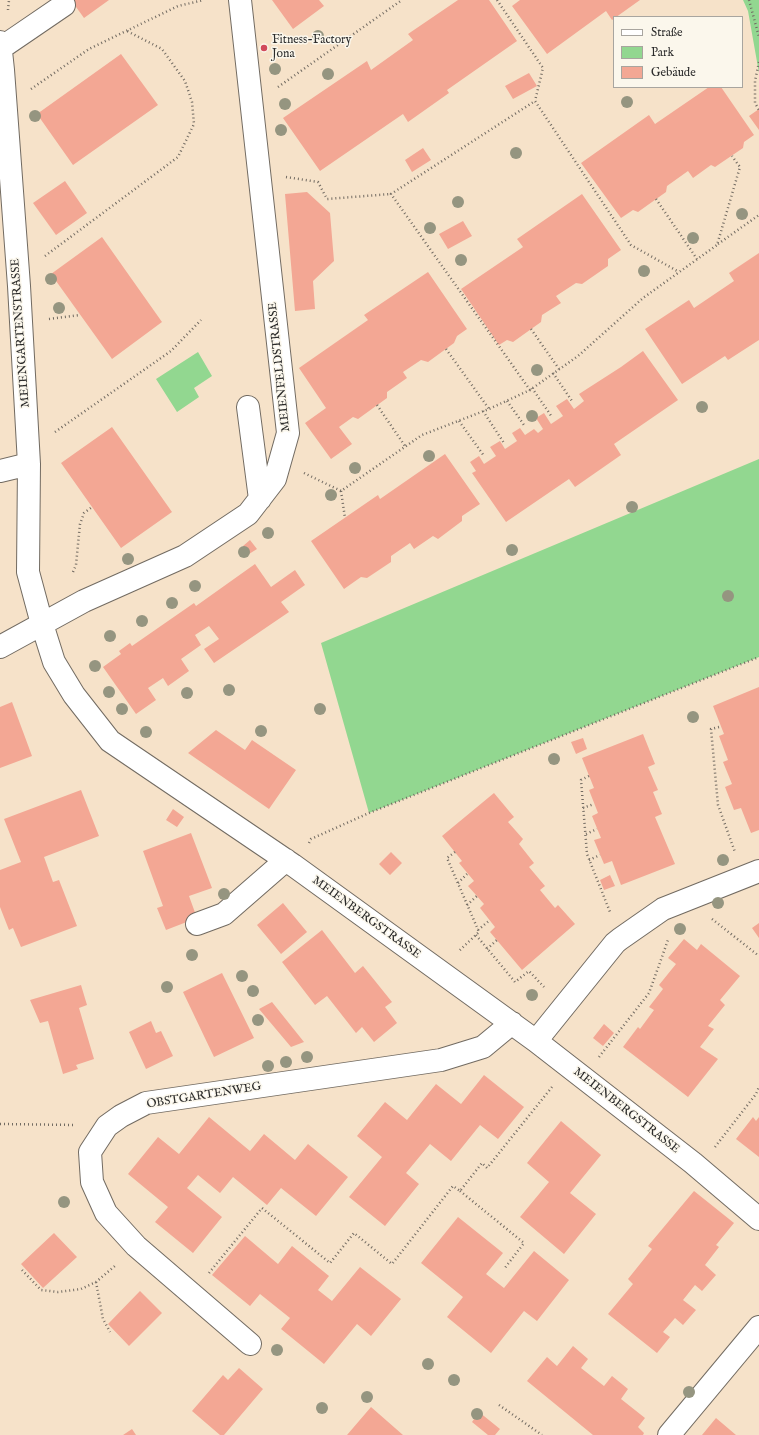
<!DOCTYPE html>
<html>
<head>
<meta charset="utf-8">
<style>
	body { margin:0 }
	#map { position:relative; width:759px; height:1435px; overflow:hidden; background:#f6e2c9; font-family:"IM FELL English",serif }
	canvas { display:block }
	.legend { position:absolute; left:613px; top:16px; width:130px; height:72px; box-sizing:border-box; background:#fbf7ec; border:1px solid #a8a59f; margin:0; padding:5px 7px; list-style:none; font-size:12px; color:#2b2b2b }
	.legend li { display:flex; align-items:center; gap:8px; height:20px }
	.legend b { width:20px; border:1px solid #a8a59f }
</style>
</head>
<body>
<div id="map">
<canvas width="759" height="1435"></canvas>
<ul class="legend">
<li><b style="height:5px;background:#fff"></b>Straße</li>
<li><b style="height:11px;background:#92d790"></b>Park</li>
<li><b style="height:11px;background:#f3a794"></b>Gebäude</li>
</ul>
</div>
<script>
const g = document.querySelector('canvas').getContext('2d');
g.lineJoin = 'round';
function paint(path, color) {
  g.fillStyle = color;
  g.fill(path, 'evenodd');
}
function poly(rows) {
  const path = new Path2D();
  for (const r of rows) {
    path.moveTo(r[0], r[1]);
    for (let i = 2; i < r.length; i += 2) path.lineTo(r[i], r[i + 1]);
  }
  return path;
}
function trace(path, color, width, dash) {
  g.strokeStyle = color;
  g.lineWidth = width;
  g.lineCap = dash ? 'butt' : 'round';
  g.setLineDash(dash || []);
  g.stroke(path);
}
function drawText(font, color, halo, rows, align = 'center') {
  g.font = font + ' "IM FELL English",serif';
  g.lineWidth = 3;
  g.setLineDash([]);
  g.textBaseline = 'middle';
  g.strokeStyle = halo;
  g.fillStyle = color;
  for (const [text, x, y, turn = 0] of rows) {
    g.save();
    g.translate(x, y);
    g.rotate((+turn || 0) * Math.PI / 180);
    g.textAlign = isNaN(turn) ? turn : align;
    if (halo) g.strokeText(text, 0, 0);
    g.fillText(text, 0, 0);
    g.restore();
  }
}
paint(poly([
	[743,0,759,0,759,73,748,11],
	[198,352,212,376,194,388,199,397,177,412,156,379],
	[759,459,759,657,369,813,321,643]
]), '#92d790');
paint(poly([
	[71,0,109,0,84,18],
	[272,0,319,0,324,6,293,29],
	[458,0,489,0,517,41,447,90,449,93,408,122,403,114,320,171,283,118,367,61,371,70,413,40,408,34],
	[520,0,640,0,612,20,606,11,547,54,512,6],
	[121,54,158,105,73,165,37,114],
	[529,73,537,86,513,99,505,86],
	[709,87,721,87,754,135,744,142,743,148,715,167,711,165,693,178,688,171,667,186,666,192,638,212,633,210,621,218,581,163,649,115,655,124],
	[759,109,759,130,749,116],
	[423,148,431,160,412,172,405,160],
	[65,181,87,213,56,235,33,203],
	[307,192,330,213,334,261,313,281,315,309,295,311,285,194],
	[582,194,621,250,608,259,608,266,582,284,576,283,556,296,561,303,542,315,541,322,513,342,507,340,499,345,461,289,523,247,517,239],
	[463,221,472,236,448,249,439,234],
	[102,237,162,322,112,359,51,274],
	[759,253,759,340,728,360,725,356,682,384,645,329,689,300,694,308,734,281,729,273],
	[428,272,467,329,457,336,454,343,428,362,421,360,403,372,407,378,387,392,387,398,358,419,353,417,339,427,352,444,331,459,305,423,326,408,299,368,368,320,364,315],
	[643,351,678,400,614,444,621,455,575,487,569,479,506,522,472,473,476,471,470,462,479,456,484,464,496,456,490,447,500,441,505,449,517,441,512,433,520,428,525,435,534,429,538,433,543,429,536,418,544,413,551,424,563,416,556,406,567,399,574,409,584,401,579,394,621,367],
	[112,427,172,512,121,548,61,463],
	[445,454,480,504,462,516,462,521,438,539,433,536,414,549,410,543,391,556,391,562,367,578,361,577,344,589,311,541,378,495,380,499],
	[250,540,257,549,249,554,243,546],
	[255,564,271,587,295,570,305,585,281,602,289,612,214,663,204,649,219,639,209,626,195,635,201,645,181,659,189,671,168,686,163,678,148,688,156,700,136,714,103,667,121,654,119,651,130,643,132,646,194,603,196,606],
	[759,687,759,830,751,833,741,808,734,810,725,787,732,784,723,762,728,760,719,736,724,734,713,706],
	[12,702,32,756,0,768,0,707],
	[216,730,245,750,252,740,296,770,269,809,188,753],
	[643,734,655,764,648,767,658,790,653,792,662,814,655,817,675,864,621,885,612,861,604,864,594,840,601,838,592,816,598,813,589,790,594,788,582,758],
	[583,738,587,749,576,754,571,742],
	[81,790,99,836,44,857,53,882,59,880,77,926,21,947,13,928,9,930,0,907,0,870,21,862,4,819],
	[494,793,514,817,508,822,523,839,519,844,534,863,529,867,545,886,540,890,555,908,558,905,575,924,522,970,490,932,495,927,480,908,484,904,468,886,474,881,459,863,462,861,442,836],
	[173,809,184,817,177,827,166,820],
	[191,833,212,888,189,896,197,918,166,930,157,908,163,906,143,851],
	[391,852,402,863,390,875,379,864],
	[610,875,615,886,604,890,600,880],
	[283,903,307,932,281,954,257,925],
	[759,923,759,938,752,928],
	[322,930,355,973,363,966,392,1002,385,1007,397,1023,374,1042,362,1027,356,1033,327,996,315,1005,282,962],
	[684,939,697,950,701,944,740,976,720,1000,725,1005,708,1026,714,1029,700,1047,718,1059,688,1097,623,1047,638,1027,640,1029,654,1010,649,1007,663,989,659,985,676,964,668,958],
	[222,973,254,1038,214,1057,183,992],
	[81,985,87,1005,79,1008,94,1059,76,1065,78,1069,63,1074,48,1021,40,1023,30,1000],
	[272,1002,304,1042,291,1047,259,1009],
	[151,1021,156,1033,161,1031,173,1056,146,1069,129,1032],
	[604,1024,614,1033,603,1046,593,1038],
	[484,1075,524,1107,498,1139,480,1125,451,1161,430,1144,406,1173,419,1184,385,1226,349,1197,382,1157,357,1136,385,1102,407,1120,436,1084,461,1104],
	[209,1117,250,1151,264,1134,295,1160,308,1144,348,1177,316,1216,281,1188,267,1205,233,1177,220,1193,198,1175,187,1188,222,1217,193,1253,155,1222,168,1207,128,1174,158,1137,179,1154],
	[753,1117,756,1121,759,1117,759,1157,736,1139],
	[561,1121,601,1155,570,1193,596,1214,564,1254,520,1217,549,1182,527,1163],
	[694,1191,734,1223,716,1245,719,1247,705,1265,716,1275,702,1291,695,1285,683,1300,696,1310,683,1325,675,1318,663,1332,670,1337,657,1353,608,1314,633,1284,628,1279,652,1249,648,1246],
	[458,1217,503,1253,486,1274,504,1288,534,1251,569,1280,537,1321,524,1311,491,1353,447,1317,463,1297,421,1263],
	[54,1233,77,1257,43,1288,21,1264],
	[245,1236,278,1264,292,1246,329,1276,318,1290,332,1301,360,1267,401,1299,371,1336,357,1324,324,1364,281,1329,290,1318,260,1294,250,1306,212,1275],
	[140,1291,162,1313,129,1346,108,1324],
	[573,1346,588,1359,581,1368,604,1386,612,1376,628,1389,621,1399,645,1418,638,1427,644,1433,643,1435,593,1435,527,1381,547,1357,557,1366],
	[239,1368,263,1389,224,1435,220,1435,192,1411,223,1375,228,1380],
	[371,1407,403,1435,347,1435],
	[479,1412,500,1429,495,1435,488,1435,472,1422],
	[716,1418,736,1435,702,1435],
	[132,1429,136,1435,123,1435]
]), '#f3a794');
const minor = poly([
	[0,42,3,70,19,286,29,464,28,572,42,624,54,662,74,695,110,741,293,865,536,1041,693,1163,759,1219],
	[1,48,64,5],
	[248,407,260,499],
	[0,471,29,464],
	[0,647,84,601,185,556,248,514,275,479,288,433,240,0],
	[197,924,224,914,286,860],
	[536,1041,615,943,620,939,663,909,759,871],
	[250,1344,136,1246,106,1213,92,1182,90,1152,107,1126,121,1116,146,1103,441,1060,483,1047,512,1023],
	[669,1435,759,1327]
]);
trace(minor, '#726b62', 24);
trace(poly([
	[497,0,543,68,535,101],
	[749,0,759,37],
	[8,10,9,0],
	[759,62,755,81,755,103,759,110],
	[278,87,402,0],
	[31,89,89,49,178,6,204,0],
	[286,177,318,182,327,199,391,194],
	[656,199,697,259],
	[718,244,759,215],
	[45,256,178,157,194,124,192,102,185,81,162,49,127,31],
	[49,319,80,315],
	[531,329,559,369],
	[446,349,489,409],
	[553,373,572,401],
	[532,388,552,417],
	[530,390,391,194,535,101,631,245,679,272],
	[507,401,524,425],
	[377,405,405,446],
	[483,411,504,443],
	[459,421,484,456],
	[55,432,171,351,201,320],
	[304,473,341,491,422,435,489,409,530,390,578,356,643,298,717,245,740,167,732,156],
	[341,491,345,518],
	[73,572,76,565,80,524,84,513,92,507],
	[719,727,711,729,718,805,735,852],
	[589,776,581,780,587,854,610,912],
	[583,808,594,804],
	[586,834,597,829],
	[309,843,311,839,369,813,759,657],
	[455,852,447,858,479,932,458,952],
	[589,860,600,855],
	[458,883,467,874],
	[467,905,477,896],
	[712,919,759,956],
	[478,930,490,920],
	[476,935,515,982,529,971,544,987],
	[487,949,497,940],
	[599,1057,649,993,668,940],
	[0,1124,75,1125],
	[715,1147,756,1094,759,1087],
	[460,1191,524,1243,504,1269],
	[22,1270,41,1290,58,1292,81,1289,96,1282,116,1265],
	[209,1273,262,1208,330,1263,354,1233,392,1264,453,1186,460,1191,482,1163,487,1168,552,1087],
	[96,1282,103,1319,110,1332],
	[499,1405,542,1435]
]), '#726b62', 2.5, [1, 3]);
trace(minor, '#fff', 22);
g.fillStyle = '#959580';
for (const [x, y] of [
	[318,36],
	[275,69],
	[328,74],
	[627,102],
	[285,104],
	[35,116],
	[281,130],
	[516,153],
	[458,202],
	[742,214],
	[430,228],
	[693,238],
	[461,260],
	[644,271],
	[51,279],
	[59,308],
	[537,370],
	[702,407],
	[532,416],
	[429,456],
	[355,468],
	[331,495],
	[632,507],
	[268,533],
	[512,550],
	[244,552],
	[128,559],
	[195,586],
	[728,596],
	[172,603],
	[142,621],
	[110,636],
	[95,666],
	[229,690],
	[109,692],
	[187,693],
	[122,709],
	[320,709],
	[693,717],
	[261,731],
	[146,732],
	[554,759],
	[723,860],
	[224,894],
	[718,903],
	[680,929],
	[192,955],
	[242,976],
	[167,987],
	[253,991],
	[532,995],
	[258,1020],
	[307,1057],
	[286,1062],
	[268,1066],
	[64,1202],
	[277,1350],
	[428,1364],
	[454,1380],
	[689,1392],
	[367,1397],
	[322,1408],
	[477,1414]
]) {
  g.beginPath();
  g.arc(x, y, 6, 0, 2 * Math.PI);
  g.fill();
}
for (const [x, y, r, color] of [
	[264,48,4,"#d1495b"]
]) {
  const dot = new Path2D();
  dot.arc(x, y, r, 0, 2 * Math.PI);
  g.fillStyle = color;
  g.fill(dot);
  trace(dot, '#fbf7ec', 1.5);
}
drawText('12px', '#2b2b2b', '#fbf7ec', [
	["Fitness-Factory",272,41],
	["Jona",272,55]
], 'left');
drawText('12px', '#2b2b2b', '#fbf7ec', [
	["MEIENGARTENSTRASSE",21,333,-94],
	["MEIENFELDSTRASSE",280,367,-96],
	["MEIENBERGSTRASSE",366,918,36],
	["OBSTGARTENWEG",204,1096,-9],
	["MEIENBERGSTRASSE",626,1111,38]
]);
</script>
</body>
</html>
